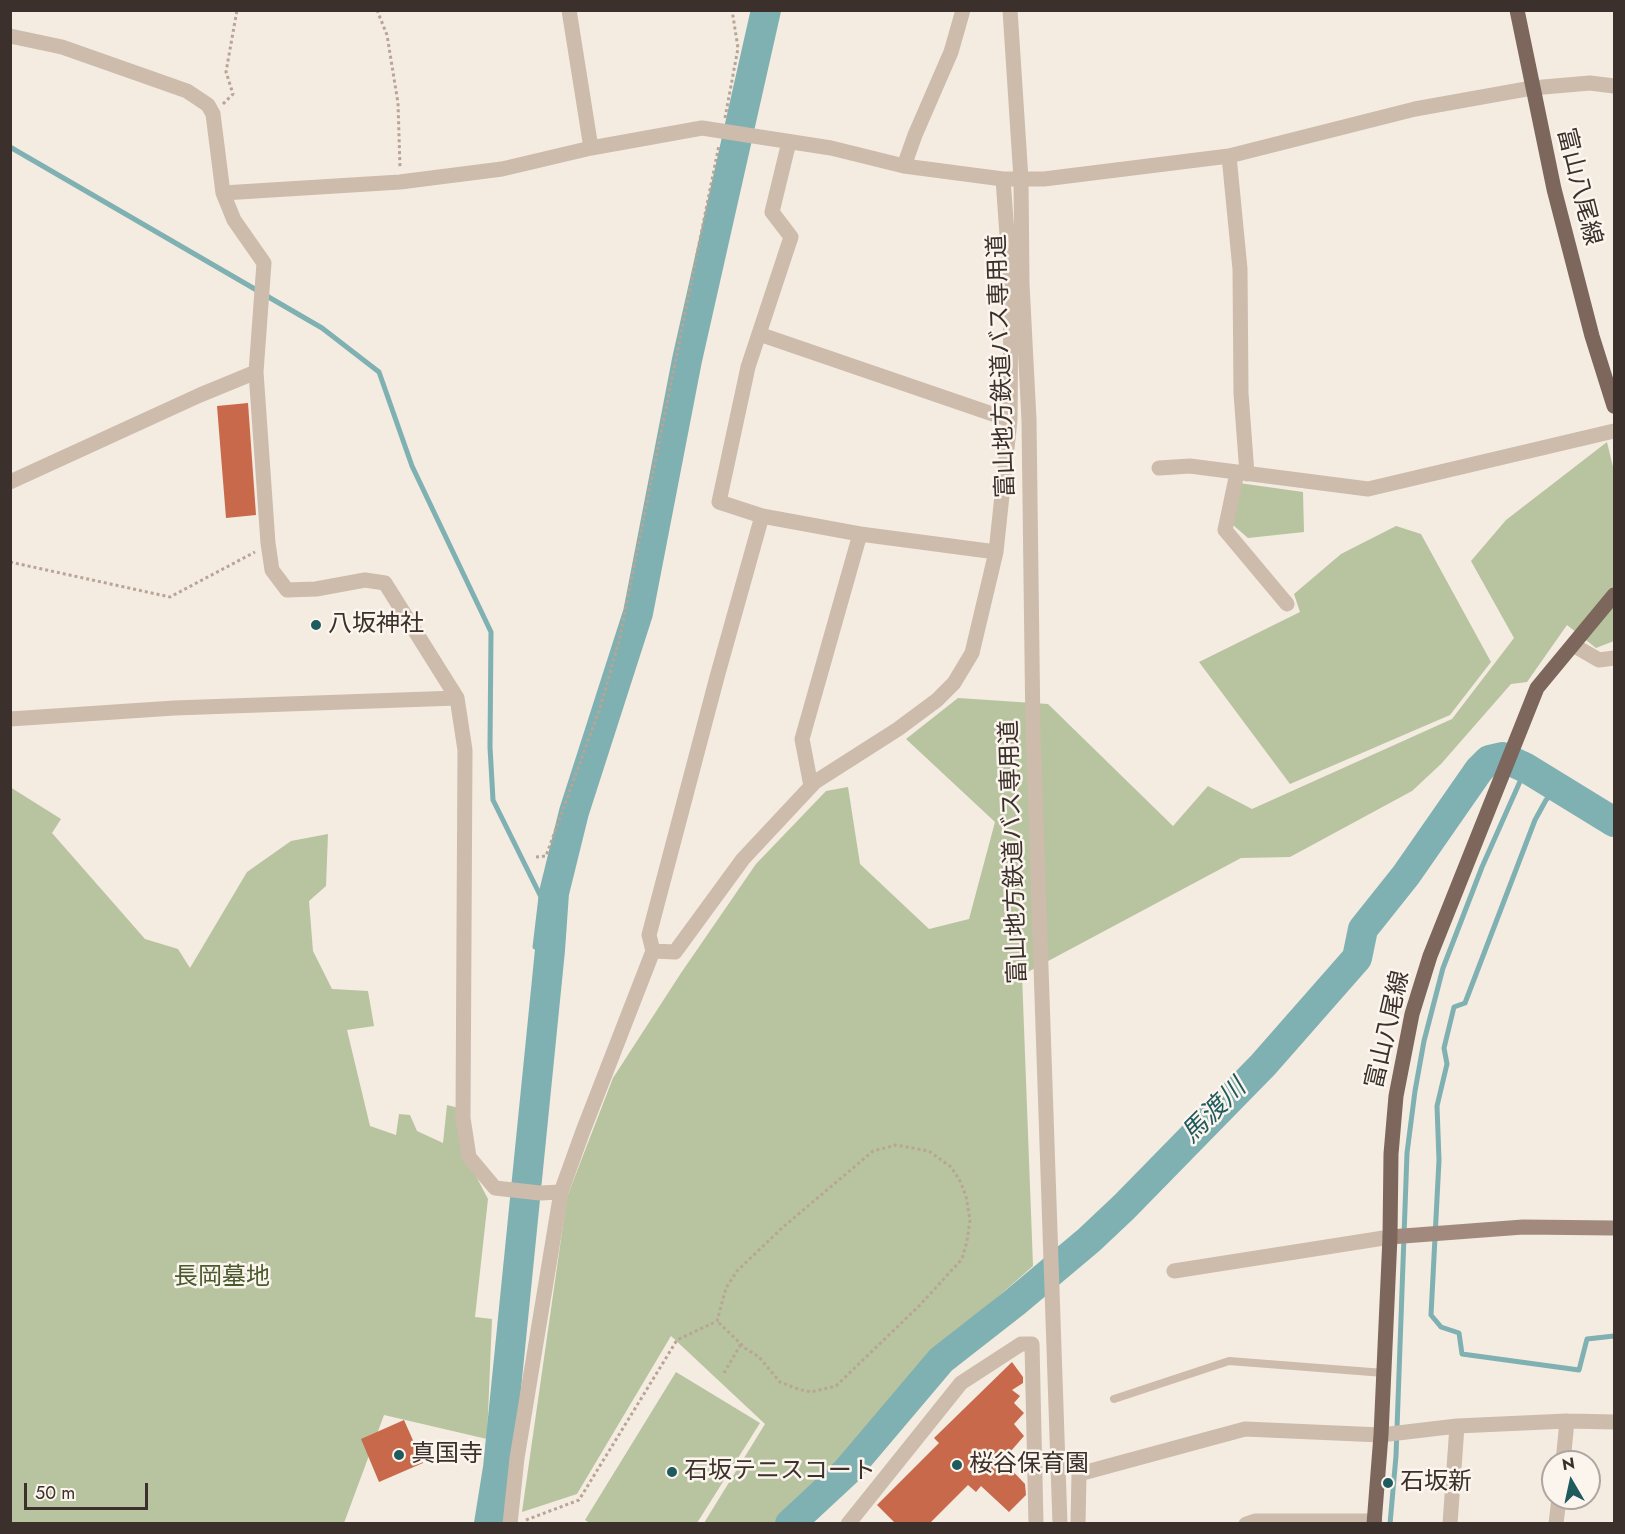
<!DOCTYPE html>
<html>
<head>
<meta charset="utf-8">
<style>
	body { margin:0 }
	#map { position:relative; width:1625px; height:1534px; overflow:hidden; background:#f4ebe1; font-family:Jost,sans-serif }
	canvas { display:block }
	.frame { position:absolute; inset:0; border:12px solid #3b302b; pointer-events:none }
	.north { position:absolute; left:1541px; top:1450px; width:60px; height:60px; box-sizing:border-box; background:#fbf5ee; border:2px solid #aea6a0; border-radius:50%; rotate:351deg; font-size:16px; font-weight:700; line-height:24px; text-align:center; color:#3b302b }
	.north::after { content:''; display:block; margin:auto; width:21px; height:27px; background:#1f5a5e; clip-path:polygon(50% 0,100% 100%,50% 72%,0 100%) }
	.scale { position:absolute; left:24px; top:1483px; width:124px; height:27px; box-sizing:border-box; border:3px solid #3b302b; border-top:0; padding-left:8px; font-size:18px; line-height:21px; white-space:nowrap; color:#3b302b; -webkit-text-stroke:4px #fbf5ee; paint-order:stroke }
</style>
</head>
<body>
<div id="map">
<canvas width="1625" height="1534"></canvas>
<div class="frame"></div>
<div class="north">N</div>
<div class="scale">50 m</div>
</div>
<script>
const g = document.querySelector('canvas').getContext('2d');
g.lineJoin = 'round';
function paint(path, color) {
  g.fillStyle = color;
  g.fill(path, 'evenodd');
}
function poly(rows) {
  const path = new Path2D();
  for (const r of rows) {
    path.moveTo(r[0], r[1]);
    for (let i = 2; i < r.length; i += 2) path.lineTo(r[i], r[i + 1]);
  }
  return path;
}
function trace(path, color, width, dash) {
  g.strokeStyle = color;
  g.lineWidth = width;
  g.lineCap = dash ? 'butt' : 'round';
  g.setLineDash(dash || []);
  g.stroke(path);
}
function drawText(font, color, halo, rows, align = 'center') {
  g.font = font + ' Jost,"Noto Sans JP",sans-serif';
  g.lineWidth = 5;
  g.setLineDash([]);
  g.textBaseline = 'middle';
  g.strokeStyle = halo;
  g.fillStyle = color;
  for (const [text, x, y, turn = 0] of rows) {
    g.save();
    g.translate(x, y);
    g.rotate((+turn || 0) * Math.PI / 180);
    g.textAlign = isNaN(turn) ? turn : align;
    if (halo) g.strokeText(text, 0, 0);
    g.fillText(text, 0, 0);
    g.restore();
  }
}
paint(poly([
	[1607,442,1614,471,1614,641,1596,648,1567,625,1527,682,1511,684,1441,764,1412,791,1290,857,1241,858,1022,975,1033,1266,930,1357,851,1456,775,1523,704,1523,765,1424,671,1336,577,1494,522,1512,567,1197,613,1078,681,973,756,864,826,791,848,787,860,864,929,929,969,919,995,822,906,739,958,698,1048,704,1173,826,1208,786,1252,809,1452,719,1514,638,1471,561,1506,520],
	[1239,483,1303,492,1304,532,1248,538,1233,525],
	[1396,526,1421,534,1491,662,1450,715,1290,784,1199,662,1300,612,1294,594,1341,554],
	[10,787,61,819,52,833,145,939,178,949,190,968,247,872,291,841,328,834,326,886,309,901,313,951,332,989,368,991,374,1026,347,1030,370,1126,396,1135,399,1114,410,1115,417,1131,443,1143,447,1105,459,1108,477,1178,488,1199,475,1317,492,1319,487,1439,384,1415,344,1523,11,1523],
	[676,1372,760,1423,697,1523,591,1524,585,1520]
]), '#b8c4a0');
trace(poly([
	[10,147,322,328,379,372,412,466,491,632,490,747,493,800,541,897,535,947,550,950],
	[1558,788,1546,800,1535,820,1465,1003,1454,1007,1444,1048,1447,1064,1437,1106,1439,1160,1431,1315,1441,1327,1459,1333,1462,1354,1579,1370,1587,1339,1614,1336],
	[1390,1524,1396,1456,1407,1153,1415,1091,1424,1041,1443,968,1482,867,1526,768]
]), '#7fb0b2', 5);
trace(poly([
	[489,1524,498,1468,550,950,554,893,574,812,638,613,687,360,766,10],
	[790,1524,847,1471,941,1360,1014,1303,1089,1240,1124,1207,1263,1065,1357,958,1363,929,1406,875,1479,770,1489,760,1502,757,1526,768,1614,822]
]), '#7fb0b2', 30);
paint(poly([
	[248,403,256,515,226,518,217,406],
	[1012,1362,1023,1377,1023,1383,1012,1390,1020,1396,1014,1403,1024,1413,1014,1424,1024,1436,1004,1459,1005,1461,1004,1462,1025,1484,1026,1495,1009,1512,981,1486,976,1492,968,1485,929,1524,896,1524,877,1505,939,1443,934,1438],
	[404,1420,423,1463,379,1482,361,1439]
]), '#c8694b');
trace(poly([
	[377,10,387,35,398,103,400,168],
	[223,104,233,94,226,72,237,10],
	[725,118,738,48,732,10],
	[10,562,170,597,255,552],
	[536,857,546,856,600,708,619,641,719,145],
	[724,1373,741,1344],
	[526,1520,579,1500,677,1340,717,1321,726,1288,737,1271,782,1228,873,1151,896,1145,929,1151,951,1167,960,1181,966,1196,970,1220,967,1241,962,1259,920,1305,836,1386,811,1392,798,1389,780,1382,759,1357,745,1348,717,1321]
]), '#b9a596', 3, [3, 3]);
trace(poly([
	[1114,1399,1229,1361,1384,1373]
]), '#cdbbac', 8);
trace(poly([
	[569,10,591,148],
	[1010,10,1021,179,1022,284,1029,420,1033,733,1060,1524],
	[10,36,62,47,187,91,208,105,213,114,223,193,234,220,264,263,256,372,268,543,272,570,287,590,316,589,365,580,385,583,457,698,465,750,463,1118,469,1157,495,1188,540,1193,561,1192],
	[1229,156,1240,269,1241,393,1247,474],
	[904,166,915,135,951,52,963,10],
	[223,193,400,182,502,169,591,148,702,128,831,148,904,166,1003,179,1044,179,1229,156,1415,109,1532,88,1590,83,1614,86],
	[759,334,1010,420],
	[1159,468,1190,466,1368,489,1614,431],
	[1237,473,1225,530,1287,604],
	[10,482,200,395,256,372],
	[762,516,719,502,748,367,791,237,772,212,789,142],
	[1573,645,1599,660,1614,658],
	[10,719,174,708,457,698],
	[811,786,802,739,860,534],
	[653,951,675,952,743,859,815,782,898,729,937,700,954,683,972,653,996,552,1010,420,1011,290,1003,179],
	[1174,1271,1390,1237],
	[1563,1462,1567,1421],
	[510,1524,517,1458,561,1192,583,1131,653,951,649,935,717,677,762,516,860,534,996,552],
	[848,1524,961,1383,1021,1344,1032,1344,1036,1524],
	[1078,1524,1079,1474,1245,1429,1381,1435,1457,1426,1567,1421,1614,1422],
	[1246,1524,1255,1521,1375,1521],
	[1450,1524,1457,1426],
	[1556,1524,1559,1498]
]), '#cdbbac', 15);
trace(poly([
	[1390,1237,1523,1227,1614,1228]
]), '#a18a7d', 15);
trace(poly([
	[1517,10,1554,189,1592,336,1614,406],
	[1374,1524,1381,1435,1390,1237,1391,1154,1396,1096,1412,1014,1430,956,1537,688,1614,595]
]), '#7d675c', 15);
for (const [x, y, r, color] of [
	[316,625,6,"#1f5a5e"],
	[399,1455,6,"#1f5a5e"],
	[957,1465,6,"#1f5a5e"],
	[672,1472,6,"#1f5a5e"],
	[1388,1483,6,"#1f5a5e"]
]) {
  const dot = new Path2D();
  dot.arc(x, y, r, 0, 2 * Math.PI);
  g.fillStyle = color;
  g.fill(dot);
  trace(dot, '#fbf5ee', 2);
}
drawText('24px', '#3b302b', '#fbf5ee', [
	["富山八尾線",1578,187,76],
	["富山地方鉄道バス専用道",1003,366,-92],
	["富山地方鉄道バス専用道",1015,852,-92],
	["富山八尾線",1389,1030,-77]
]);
drawText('24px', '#3b302b', '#fbf5ee', [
	["八坂神社",328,625],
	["真国寺",411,1455],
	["桜谷保育園",969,1465],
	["石坂テニスコート",684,1472],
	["石坂新",1400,1483]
], 'left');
drawText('24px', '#4a5a2e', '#fbf5ee', [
	["長岡墓地",222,1278]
]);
drawText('italic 26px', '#1f5a5e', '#fbf5ee', [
	["馬渡川",1215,1112,-45]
]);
</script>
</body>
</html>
